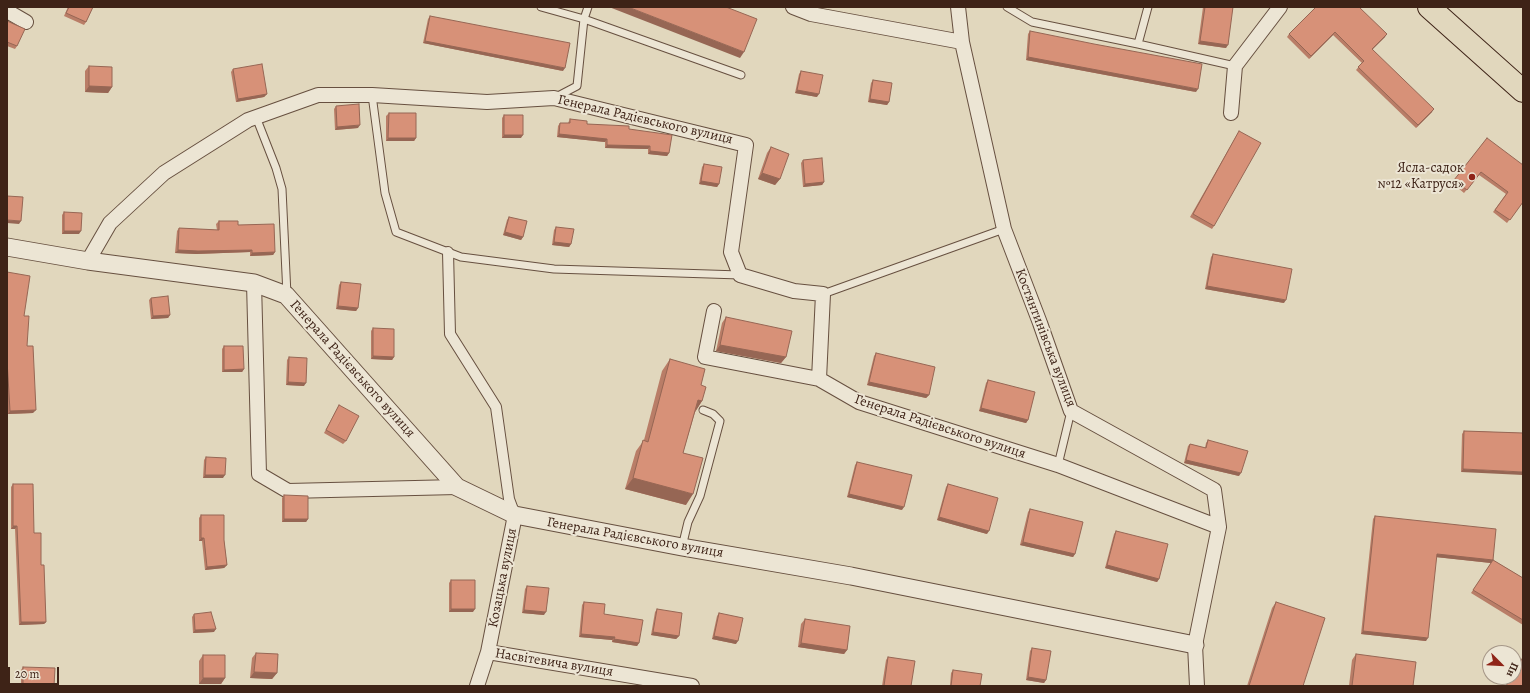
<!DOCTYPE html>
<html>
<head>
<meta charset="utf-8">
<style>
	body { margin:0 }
	#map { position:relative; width:1530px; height:693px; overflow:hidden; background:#e1d7bd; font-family:Alegreya,serif }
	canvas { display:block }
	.frame { position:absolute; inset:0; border:8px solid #3e2317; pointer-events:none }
	.north { position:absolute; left:1482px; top:645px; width:40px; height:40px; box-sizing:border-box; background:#ece5d4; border:1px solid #a69788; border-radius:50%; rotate:114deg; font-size:11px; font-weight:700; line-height:16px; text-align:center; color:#3e2317 }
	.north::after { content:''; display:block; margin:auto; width:14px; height:18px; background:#8f2418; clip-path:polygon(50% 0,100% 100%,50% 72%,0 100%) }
	.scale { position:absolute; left:8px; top:667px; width:51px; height:18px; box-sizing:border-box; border:2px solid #3e2317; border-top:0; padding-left:5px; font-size:12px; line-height:14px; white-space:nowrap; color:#3e2317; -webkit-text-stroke:3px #ece5d4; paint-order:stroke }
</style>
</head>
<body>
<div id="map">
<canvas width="1530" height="693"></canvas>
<div class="frame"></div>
<div class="north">Пн</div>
<div class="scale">20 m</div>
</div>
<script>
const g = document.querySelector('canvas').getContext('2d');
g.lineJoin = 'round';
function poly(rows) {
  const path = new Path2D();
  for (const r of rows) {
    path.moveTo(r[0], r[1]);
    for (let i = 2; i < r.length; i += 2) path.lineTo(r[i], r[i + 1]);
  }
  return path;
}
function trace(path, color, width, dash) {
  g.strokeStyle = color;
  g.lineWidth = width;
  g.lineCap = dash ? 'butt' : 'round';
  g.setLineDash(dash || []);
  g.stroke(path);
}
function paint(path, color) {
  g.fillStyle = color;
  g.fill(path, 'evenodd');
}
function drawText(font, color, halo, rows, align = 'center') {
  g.font = font + ' Alegreya,serif';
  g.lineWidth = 4;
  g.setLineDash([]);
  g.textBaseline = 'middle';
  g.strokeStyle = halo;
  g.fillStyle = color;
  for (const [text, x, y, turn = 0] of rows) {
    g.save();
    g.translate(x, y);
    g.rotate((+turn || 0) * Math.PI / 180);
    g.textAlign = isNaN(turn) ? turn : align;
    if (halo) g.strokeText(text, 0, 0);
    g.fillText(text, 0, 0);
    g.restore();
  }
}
const service = poly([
	[541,7,584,19,741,75],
	[1007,7,1032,22,1138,44,1235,66],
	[1138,44,1148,7],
	[372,95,385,193,396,232,461,257,554,269,740,275],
	[556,97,577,86,584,19,588,7],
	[256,117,276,168,282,189,287,295],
	[823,294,1004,229],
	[1058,465,1071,411],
	[682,547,688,522,700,496,720,421,713,414,703,410]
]);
const pedestrian = poly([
	[448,252,450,334,496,407,509,499,515,515]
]);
const minor = poly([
	[793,7,811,14,962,42],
	[958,7,962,42,1004,229,1040,323,1071,411,1214,490,1219,527,1195,645,1197,686],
	[7,11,26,22],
	[1231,113,1235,66,1280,7],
	[88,261,110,223,164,173,248,120,318,95,372,95,487,102,554,98,746,145,731,252,740,275,794,291,823,294,819,379,859,402,1058,465,1219,527],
	[254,283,259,474,288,491,457,487],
	[714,311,705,357,819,379],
	[488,652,692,686],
	[477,686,488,652,515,515]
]);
const tertiary = poly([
	[7,247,88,261,254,283,286,295,457,487,515,515,682,547,851,576,1195,645]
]);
const primary = poly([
	[1429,7,1523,91]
]);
trace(service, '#675040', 9);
trace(pedestrian, '#675040', 12);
trace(minor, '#675040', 16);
trace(tertiary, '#675040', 19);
trace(primary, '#3e2317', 24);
trace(service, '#ece5d4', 7);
trace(pedestrian, '#ece5d4', 10);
trace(minor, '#ece5d4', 14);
trace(tertiary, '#ece5d4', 17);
trace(primary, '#e1d7bd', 22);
paint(poly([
	[68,7,93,7,86,22,84,25,64,16],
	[1203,7,1233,7,1226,48,1198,44],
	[1316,7,1385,37,1372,49,1432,112,1416,128,1356,70,1362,63,1333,35,1309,59,1287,37,1289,34],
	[430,16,563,71,423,43,428,19],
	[7,21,17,46,15,49,7,46],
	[1030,31,1196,92,1026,60,1028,34],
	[89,66,112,87,108,93,85,92,85,71],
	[233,69,267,94,264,97,236,102,231,72],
	[801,71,817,97,795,93,799,74],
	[873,80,889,102,887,105,868,102,871,83],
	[336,106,358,128,335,130,334,109],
	[389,113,416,138,414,141,386,141,386,116],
	[504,115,521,138,502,138,502,118],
	[570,119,587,124,629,129,669,153,667,156,648,154,648,149,605,148,605,142,557,137,558,126,560,123,568,123],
	[1239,131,1214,226,1212,229,1190,217],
	[1487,138,1523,202,1507,223,1493,212,1506,194,1479,175,1464,193,1452,183],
	[771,147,780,179,775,185,758,179,767,153],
	[803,160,824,182,822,185,803,187,801,163],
	[704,164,719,184,717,187,699,184,702,167],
	[64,212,79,234,62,234,62,215],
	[509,217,523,237,521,240,503,235,507,220],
	[219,221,238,225,275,252,273,255,250,256,250,252,196,254,175,253,177,231,179,228,217,230,216,224],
	[556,227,571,244,569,247,552,245,554,230],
	[1213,254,1284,303,1205,289,1211,257],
	[7,272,24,316,33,413,8,414,7,399],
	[341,282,358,308,356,311,336,309,339,285],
	[151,298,170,315,168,318,151,319,149,300],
	[726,317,786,357,781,363,716,351,722,323],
	[373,328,394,357,392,360,371,359,371,331],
	[224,346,244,369,242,372,222,372,222,349],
	[876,353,929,395,926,398,867,385,874,356],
	[289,357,304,386,286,385,287,360],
	[670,359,701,385,702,401,695,412,683,453,686,505,625,489,636,451,644,440,662,371],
	[988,380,1028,420,1026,423,979,411,986,383],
	[339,405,346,441,343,444,324,433],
	[1464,431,1523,433,1461,472,1462,434],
	[1208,440,1239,476,1184,463,1188,446,1190,444,1205,448,1206,443],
	[206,457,223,478,203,478,204,460],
	[857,462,902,510,847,497,855,465],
	[13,484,34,533,41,565,46,622,44,624,19,625,15,529,11,529,11,487],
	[948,484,987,534,937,520,946,487],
	[284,495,308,519,306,522,282,522,282,498],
	[1030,509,1075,554,1073,557,1020,545,1028,512],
	[201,515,224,540,227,565,224,568,205,570,202,541,199,541,199,518],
	[1375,516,1493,560,1523,578,1523,625,1471,593,1491,563,1436,557,1426,641,1361,634,1373,519],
	[1116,531,1159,579,1157,582,1105,568,1114,534],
	[451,580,473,612,449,612,449,583],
	[527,586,544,615,522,613,525,589],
	[584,602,604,614,639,643,637,646,612,642,612,640,579,637,582,605],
	[1276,602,1303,686,1247,686,1272,608],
	[657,609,679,636,676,639,651,635,655,612],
	[719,613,736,644,712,639,717,616],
	[194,614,214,632,193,633,192,617],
	[805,619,847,650,844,654,798,647,801,624],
	[1032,648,1046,680,1044,683,1026,680,1030,651],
	[256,653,277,673,272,679,250,678,252,658],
	[1356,654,1413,686,1349,686,1352,660],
	[203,655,225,678,221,684,199,684,199,661],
	[888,657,911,686,882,686,886,660],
	[23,667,54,686,21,686,21,670],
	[953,670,980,686,950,686,951,673]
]), '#b97d67');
paint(poly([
	[609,7,628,7,744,52,740,58],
	[1335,32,1333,35,1309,59,1311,56],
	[1387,34,1385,37,1370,52,1372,49],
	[425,41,565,68,563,71,423,43],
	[1200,41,1228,45,1226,48,1198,44],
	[1028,57,1198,89,1196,92,1026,60],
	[89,86,112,87,108,93,85,92],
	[797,90,819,94,817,97,795,93],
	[267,94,264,97,236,102,238,99],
	[870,99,889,102,887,105,868,102],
	[1434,109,1432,112,1416,128,1418,125],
	[360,125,358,128,335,130,337,127],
	[559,134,607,139,605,142,557,137],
	[504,135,523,135,521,138,502,138],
	[388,138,416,138,414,141,386,141],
	[607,145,650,146,648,149,605,148],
	[650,151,669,153,667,156,648,154],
	[762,173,780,179,775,185,758,179],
	[701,181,719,184,717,187,699,184],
	[824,182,822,185,803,187,805,184],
	[7,220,21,221,19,224,7,223],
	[64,231,81,231,79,234,62,234],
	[505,232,523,237,521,240,503,235],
	[554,242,571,244,569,247,552,245],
	[178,250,252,250,250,252,196,254,175,253],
	[275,252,273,255,250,256,252,253],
	[1207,286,1286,300,1284,303,1205,289],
	[338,306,358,308,356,311,336,309],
	[170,315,168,318,151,319,153,316],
	[720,345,786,357,781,363,716,351],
	[373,356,394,357,392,360,371,359],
	[244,369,242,372,222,372,224,370],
	[288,382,306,383,304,386,286,385],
	[869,382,929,395,926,398,867,385],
	[698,400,702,401,695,412],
	[981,408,1028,420,1026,423,979,411],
	[36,410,33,413,8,414,10,411],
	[1186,460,1241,473,1239,476,1184,463],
	[1463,469,1523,472,1523,475,1461,472],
	[205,475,225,475,223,478,203,478],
	[633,478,693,494,686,505,625,489],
	[849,494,904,507,902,510,847,497],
	[939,517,989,531,987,534,937,520],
	[284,519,308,519,306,522,282,522],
	[13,526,17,526,15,529,11,529],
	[201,538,204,538,202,541,199,541],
	[1023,542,1075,554,1073,557,1020,545],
	[1437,554,1493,560,1491,563,1435,557],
	[227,565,224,568,205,570,207,567],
	[1107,565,1159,579,1157,582,1105,568],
	[451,609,475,609,473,612,449,612],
	[524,610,546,612,544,615,522,613],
	[21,622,46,622,44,624,19,625],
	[216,629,214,632,193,633,195,630],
	[1363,631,1428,638,1426,641,1361,634],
	[653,632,679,636,676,639,651,635],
	[581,634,615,637,612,640,579,637],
	[714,636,738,641,736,644,712,639],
	[614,639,639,643,637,646,612,642],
	[801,643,847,650,844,654,798,647],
	[254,672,277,673,272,679,250,678],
	[1028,677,1046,680,1044,683,1026,680],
	[203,678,225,678,221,684,199,684]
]), '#966654');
const building = poly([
	[69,7,93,7,86,22,66,13,69,7],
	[628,7,726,7,757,19,744,52,628,7],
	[1205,7,1233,7,1228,45,1200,41,1205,7],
	[1316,7,1359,7,1387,34,1372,49,1434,109,1418,125,1358,67,1364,61,1335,32,1311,56,1289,34,1316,7],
	[430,16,570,43,565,68,425,41,430,16],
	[7,21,25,29,17,46,7,42,7,21],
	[1030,31,1094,44,1202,64,1198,89,1028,57,1030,31],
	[262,64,267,94,238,99,233,69,262,64],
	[89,66,112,67,112,87,89,86,89,66],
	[801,71,823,75,819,94,797,90,801,71],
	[873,80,892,83,889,102,870,99,873,80],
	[359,104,360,125,337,127,336,106,359,104],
	[389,113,416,113,416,138,388,138,389,113],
	[504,115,523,115,523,135,504,135,504,115],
	[570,119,587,121,587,124,629,126,629,129,672,135,669,153,650,151,650,146,607,145,607,139,559,134,560,123,570,123,570,119],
	[1239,131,1261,143,1214,226,1193,214,1239,131],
	[1487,138,1523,165,1523,202,1510,220,1495,210,1508,192,1481,172,1467,190,1454,180,1487,138],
	[771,147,789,154,780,179,762,173,771,147],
	[822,158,824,182,805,184,803,160,822,158],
	[704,164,722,167,719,184,701,181,704,164],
	[7,196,23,197,21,221,7,220,7,196],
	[64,212,82,213,81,231,64,231,64,212],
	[509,217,527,221,523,237,505,232,509,217],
	[219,221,238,221,238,225,274,224,275,252,252,253,252,250,198,251,178,250,179,228,219,230,219,221],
	[556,227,574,229,571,244,554,242,556,227],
	[1213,254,1292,269,1286,300,1207,286,1213,254],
	[7,272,30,276,24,316,29,316,27,346,33,346,36,410,10,411,7,360,7,272],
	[341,282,361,284,358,308,338,306,341,282],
	[168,296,170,315,153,316,151,298,168,296],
	[726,317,792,331,786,357,720,345,726,317],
	[373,328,394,329,394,357,373,356,373,328],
	[224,346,243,346,244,369,224,370,224,346],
	[876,353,935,367,929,395,869,382,876,353],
	[289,357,307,358,306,383,288,382,289,357],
	[670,359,705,369,701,385,706,387,702,401,698,400,683,453,703,458,693,494,633,478,643,440,648,442,670,359],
	[988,380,1035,392,1028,420,981,408,988,380],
	[339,405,359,416,346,441,326,430,339,405],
	[1464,431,1523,433,1523,472,1463,469,1464,431],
	[1208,440,1248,451,1241,473,1186,460,1190,444,1206,448,1208,440],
	[206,457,226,458,225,475,205,475,206,457],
	[857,462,912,475,904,507,849,494,857,462],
	[13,484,33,484,34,533,41,533,41,565,44,565,46,622,21,622,17,526,13,526,13,484],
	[948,484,998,498,989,531,939,517,948,484],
	[284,495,308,496,308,519,284,519,284,495],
	[1030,509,1083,522,1075,554,1023,542,1030,509],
	[201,515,224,515,224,540,227,565,207,567,204,538,201,538,201,515],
	[1375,516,1496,529,1493,560,1437,554,1428,638,1363,631,1375,516],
	[1116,531,1168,544,1159,579,1107,565,1116,531],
	[1493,560,1523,578,1523,620,1473,590,1493,560],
	[451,580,475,580,475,609,451,609,451,580],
	[527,586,549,588,546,612,524,610,527,586],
	[584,602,605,604,604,614,643,620,639,643,614,639,615,637,581,634,584,602],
	[1276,602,1325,618,1303,686,1249,686,1276,602],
	[657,609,682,613,679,636,653,632,657,609],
	[211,612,216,629,195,630,194,614,211,612],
	[719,613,743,618,738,641,714,636,719,613],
	[805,619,850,626,847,650,801,643,805,619],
	[1032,648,1051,651,1046,680,1028,677,1032,648],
	[256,653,278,654,277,673,254,672,256,653],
	[1356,654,1416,662,1413,686,1352,686,1356,654],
	[203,655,225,655,225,678,203,678,203,655],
	[888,657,915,661,911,686,884,686,888,657],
	[1523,657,1523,686,1506,686,1511,677,1514,677,1514,673,1523,657],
	[23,667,55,668,54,686,23,686,23,667],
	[953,670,982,674,980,686,951,686,953,670]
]);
paint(building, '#d79178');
trace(building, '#966654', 1);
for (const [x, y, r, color] of [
	[1472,177,4,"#8f2418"]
]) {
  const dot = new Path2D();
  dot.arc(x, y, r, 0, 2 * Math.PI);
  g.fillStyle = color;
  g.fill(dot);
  trace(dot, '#ece5d4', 1.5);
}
drawText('14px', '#3e2317', '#ece5d4', [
	["Генерала Радієвського вулиця",645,120,13],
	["Костянтинівська вулиця",1045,338,69],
	["Генерала Радієвського вулиця",352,369,48],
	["Генерала Радієвського вулиця",940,427,18],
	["Генерала Радієвського вулиця",635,538,10],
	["Козацька вулиця",503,578,-79],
	["Насвітевича вулиця",554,663,9]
]);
drawText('14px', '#3e2317', '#ece5d4', [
	["Ясла-садок",1464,169],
	["№12 «Катруся»",1464,185]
], 'right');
</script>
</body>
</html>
